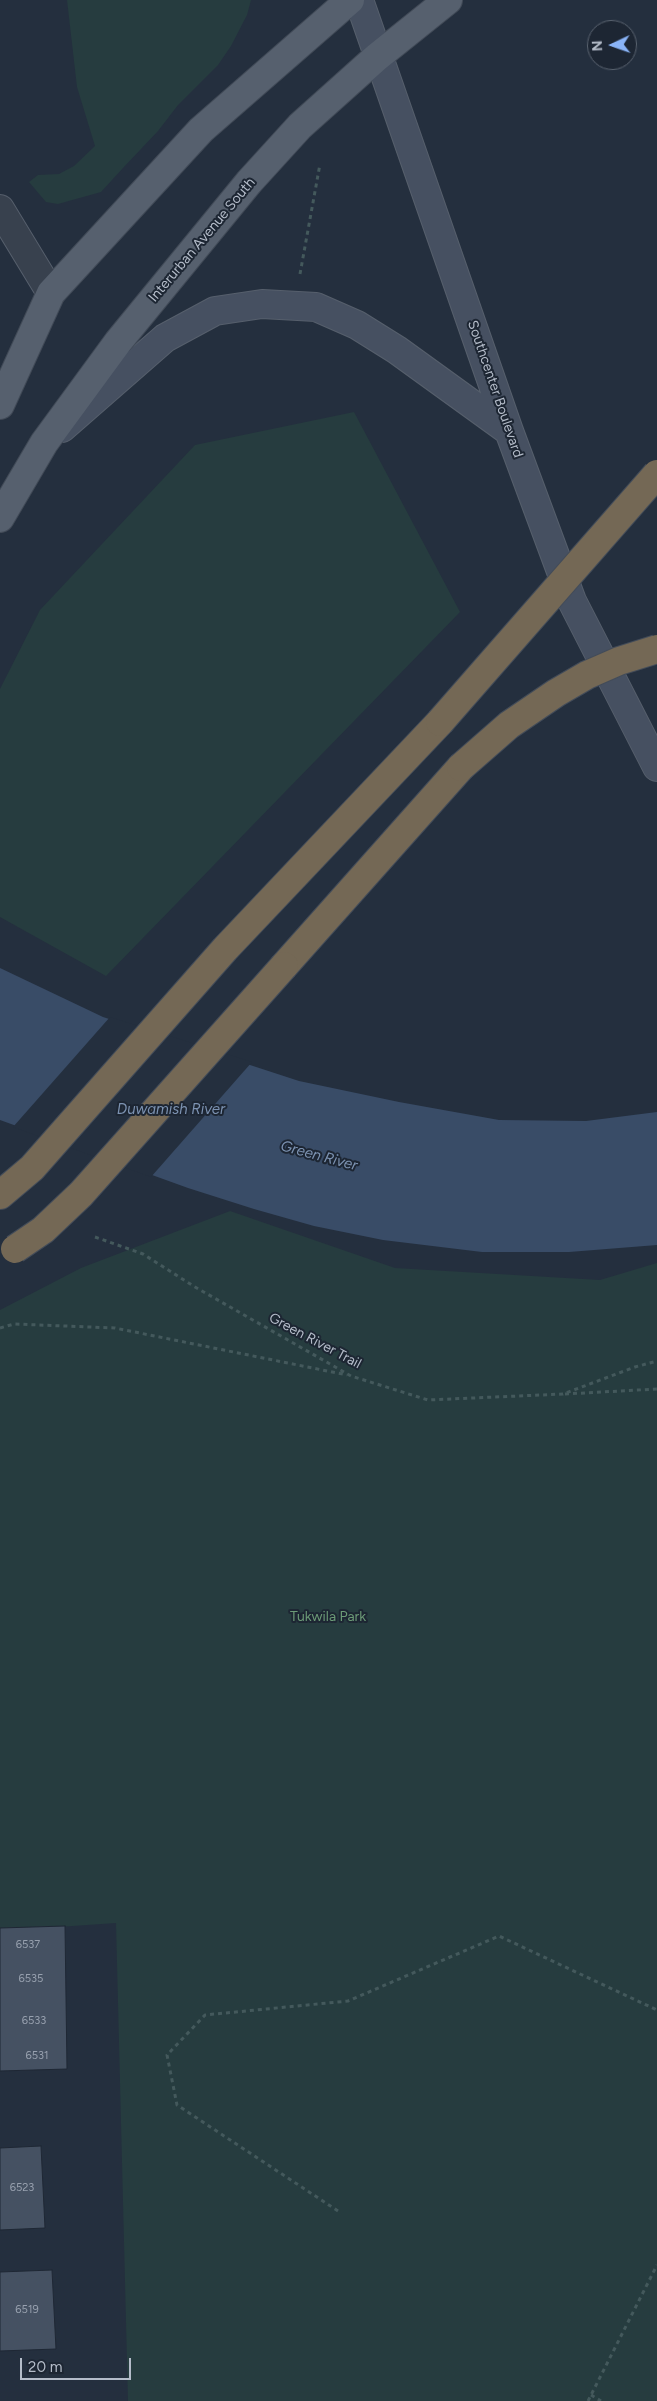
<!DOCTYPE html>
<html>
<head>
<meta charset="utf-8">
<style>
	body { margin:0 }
	#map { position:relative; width:657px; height:2401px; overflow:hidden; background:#242f3e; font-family:Figtree,sans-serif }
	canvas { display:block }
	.north { position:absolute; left:587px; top:20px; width:50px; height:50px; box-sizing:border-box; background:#1d2633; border:1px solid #59626f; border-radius:50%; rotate:267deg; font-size:14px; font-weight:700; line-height:20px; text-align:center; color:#b4bcc9 }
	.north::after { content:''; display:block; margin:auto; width:18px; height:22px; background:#8ab4f8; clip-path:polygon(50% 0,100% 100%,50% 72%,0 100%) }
	.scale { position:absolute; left:20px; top:2358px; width:111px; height:22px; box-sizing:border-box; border:2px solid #b4bcc9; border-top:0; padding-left:6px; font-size:15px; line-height:18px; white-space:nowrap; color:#b4bcc9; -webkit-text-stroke:4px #1d2633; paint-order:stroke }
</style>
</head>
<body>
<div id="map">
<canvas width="657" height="2401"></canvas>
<div class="north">N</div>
<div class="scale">20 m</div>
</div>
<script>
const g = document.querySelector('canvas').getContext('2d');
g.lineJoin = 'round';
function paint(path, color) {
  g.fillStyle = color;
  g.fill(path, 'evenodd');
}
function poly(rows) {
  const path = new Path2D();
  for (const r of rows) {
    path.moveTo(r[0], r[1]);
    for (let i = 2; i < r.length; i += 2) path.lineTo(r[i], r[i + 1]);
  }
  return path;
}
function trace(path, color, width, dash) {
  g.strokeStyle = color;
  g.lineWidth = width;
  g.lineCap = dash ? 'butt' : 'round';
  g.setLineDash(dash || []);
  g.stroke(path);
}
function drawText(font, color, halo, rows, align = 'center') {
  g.font = font + ' Figtree,sans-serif';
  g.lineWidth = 4;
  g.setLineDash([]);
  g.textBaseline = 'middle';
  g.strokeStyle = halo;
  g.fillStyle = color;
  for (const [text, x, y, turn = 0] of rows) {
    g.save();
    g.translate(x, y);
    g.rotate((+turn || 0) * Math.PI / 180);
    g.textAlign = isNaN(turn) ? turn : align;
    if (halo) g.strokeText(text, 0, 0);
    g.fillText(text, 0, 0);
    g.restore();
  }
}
paint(poly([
	[67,0,251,0,247,15,231,46,218,65,178,105,158,131,123,168,101,192,58,204,46,202,29,182,38,175,59,174,74,166,95,146,77,87],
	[354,412,460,612,106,976,0,917,0,689,40,610,195,445],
	[230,1211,395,1268,600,1280,657,1263,657,2401,128,2401,116,1923,0,1931,0,1310,81,1268]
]), '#263c3f');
paint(poly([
	[0,968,103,1017,299,1081,399,1102,499,1120,586,1121,657,1112,657,1245,569,1252,482,1252,383,1240,314,1226,254,1209,188,1188,0,1120]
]), '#394c67');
paint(poly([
	[110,1017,252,1062,151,1177,13,1127]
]), '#242f3e');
const building = poly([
	[65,1926,67,2069,0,2071,0,1928,65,1926],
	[41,2146,45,2228,0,2230,0,2148,41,2146],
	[52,2270,56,2349,0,2351,0,2272,52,2270]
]);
paint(building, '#455162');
trace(building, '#1f2835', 1);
const minor = poly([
	[0,209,51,293]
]);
const secondary = poly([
	[359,0,509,431,572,601,657,767],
	[62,428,165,338,215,311,262,304,316,307,357,325,397,350,509,431]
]);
const primary = poly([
	[0,405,51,293,201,130,350,0],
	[0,518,44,443,118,342,249,182,300,126,377,57,448,0]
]);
const motorway = poly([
	[284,966,461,767],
	[0,1195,32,1168,225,949,440,722]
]);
trace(minor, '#565f6c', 30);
trace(secondary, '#565f6c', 30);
trace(primary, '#414a57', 30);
trace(motorway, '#434c59', 30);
trace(poly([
	[300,274,320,164],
	[95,1237,143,1254,195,1287,351,1376,428,1400,563,1394,635,1367,657,1361],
	[0,1328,14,1324,115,1328,347,1375],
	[565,1394,657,1389],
	[338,2211,177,2105,167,2055,205,2015,348,2001,499,1936,657,2010],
	[591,2395,601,2401],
	[588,2401,657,2265]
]), '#44595c', 3, [4, 4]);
trace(minor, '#38414e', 28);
trace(secondary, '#465061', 28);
trace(primary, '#56606e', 28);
trace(motorway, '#746855', 28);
const motorwayBridge = poly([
	[440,722,657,474],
	[461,767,509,725,556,693,587,675,619,661,657,649],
	[15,1249,43,1230,81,1194,284,966]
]);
trace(motorwayBridge, '#434c59', 30, []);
trace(motorwayBridge, '#746855', 28);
drawText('11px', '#98a1af', null, [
	["6537",28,1945],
	["6535",31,1979],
	["6533",34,2021],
	["6531",37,2056],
	["6523",22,2188],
	["6519",27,2310]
]);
drawText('14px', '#b4bcc9', '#1d2633', [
	["Interurban Avenue South",202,240,-50],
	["Southcenter Boulevard",495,389,71],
	["Green River Trail",315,1341,28]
]);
drawText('14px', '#6b9a76', '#1d2633', [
	["Tukwila Park",328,1617]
]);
drawText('italic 15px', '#7c92b1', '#1d2633', [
	["Duwamish River",171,1110],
	["Green River",319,1156,15]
]);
</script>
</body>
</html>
